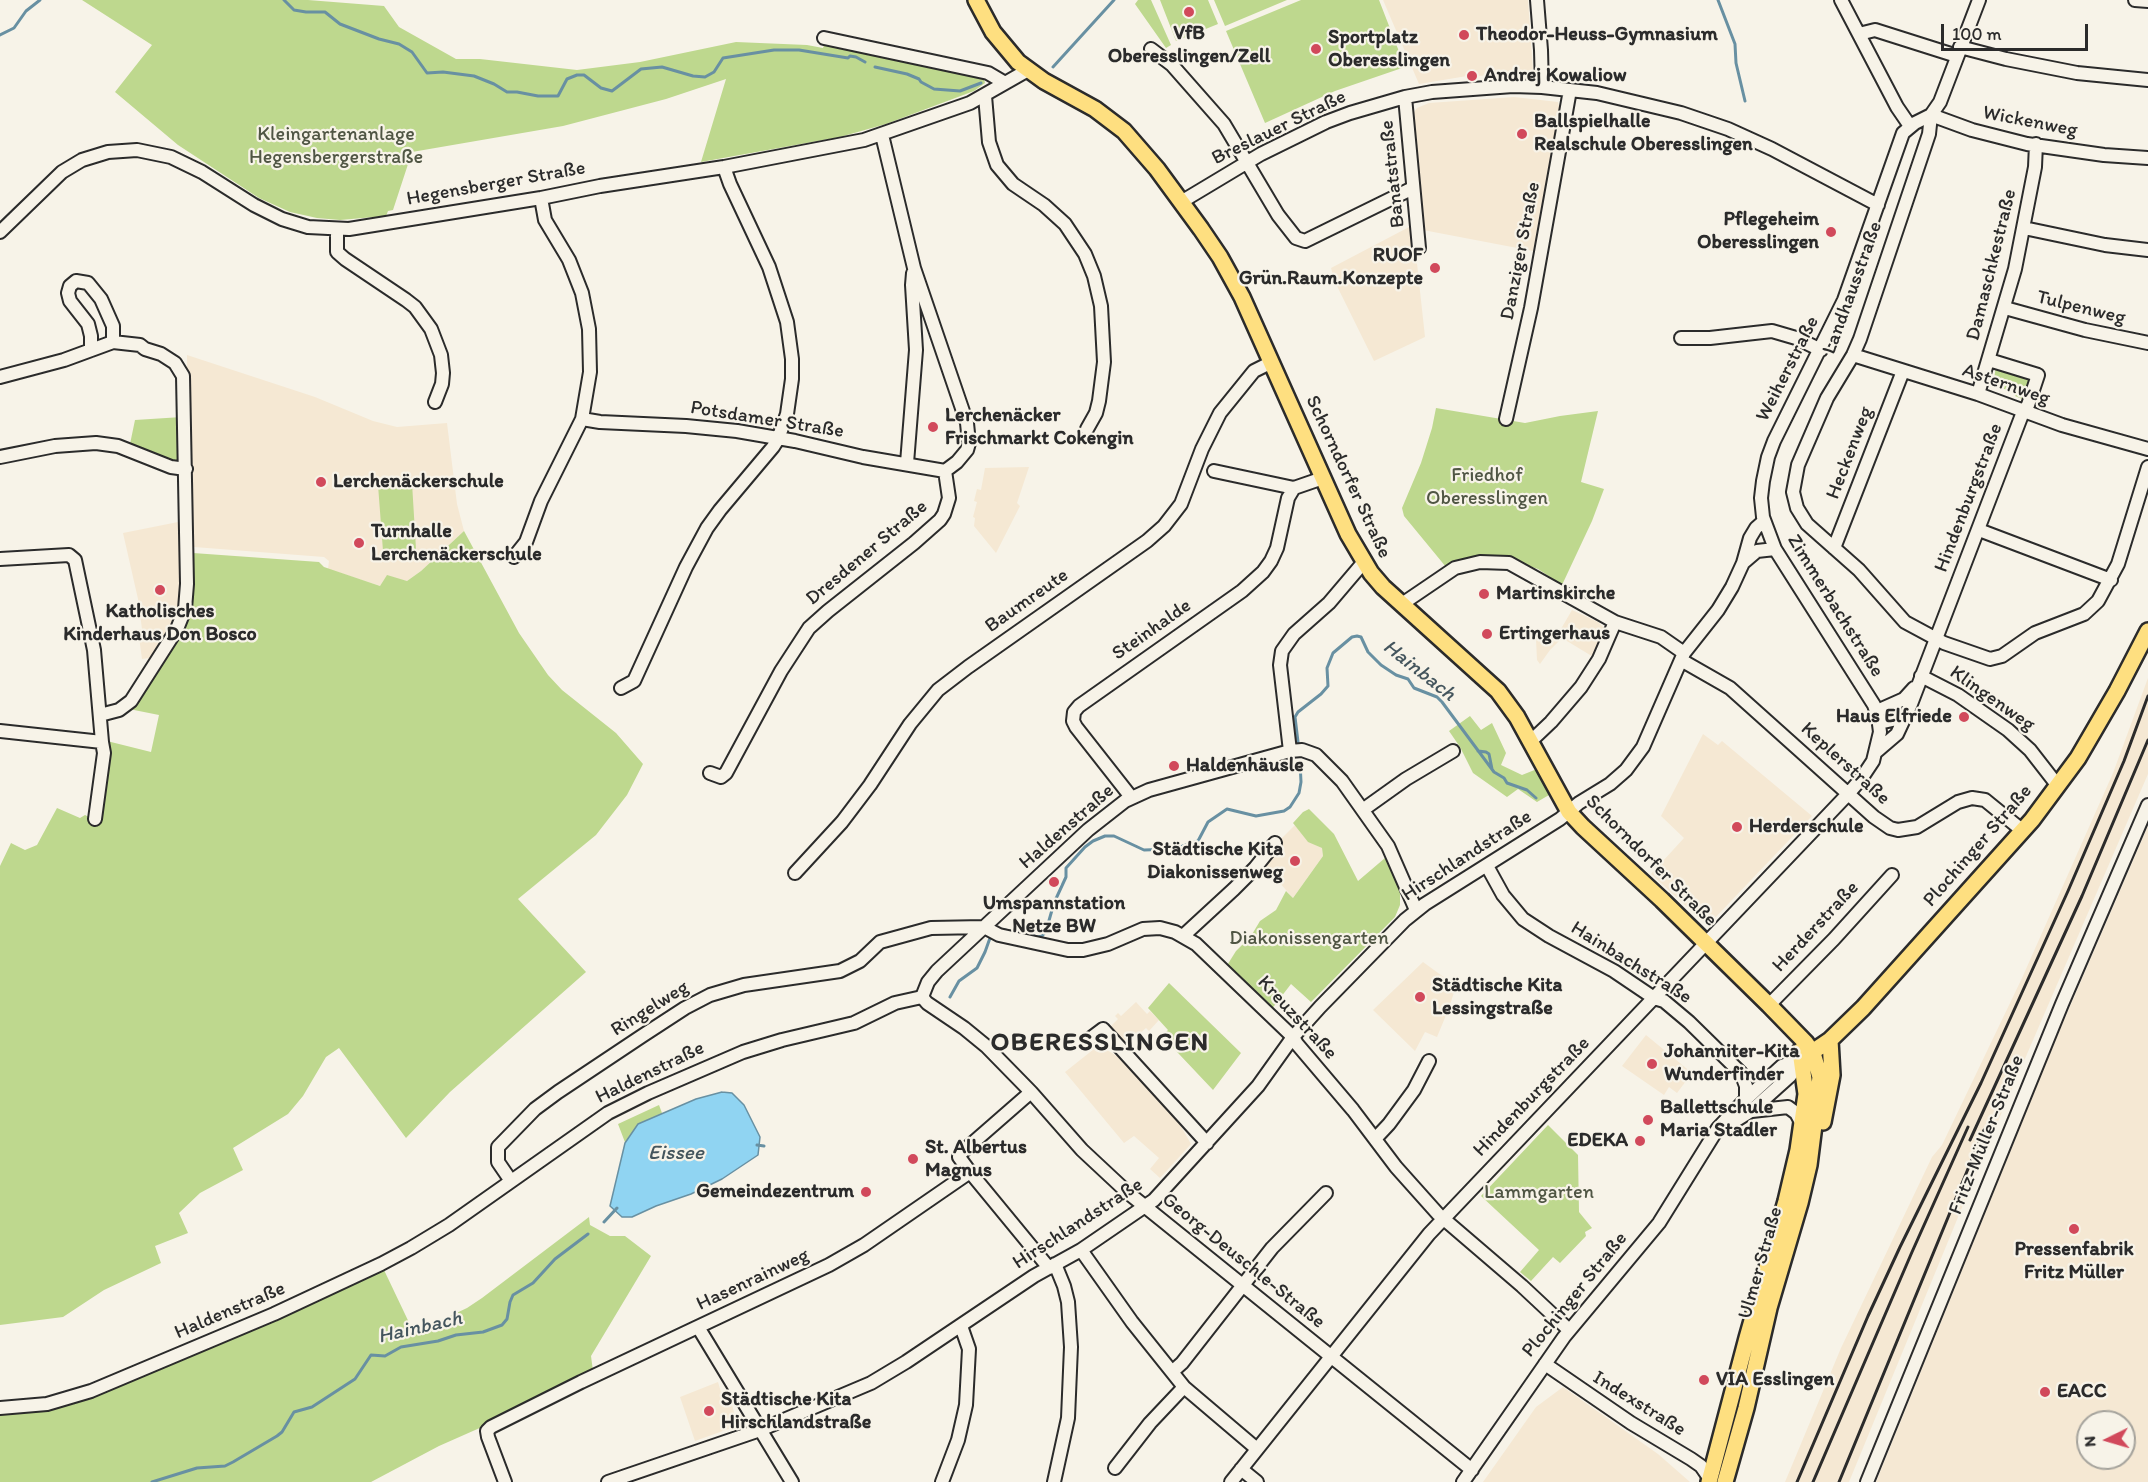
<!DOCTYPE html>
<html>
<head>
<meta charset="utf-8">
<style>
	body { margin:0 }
	#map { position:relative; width:2148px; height:1482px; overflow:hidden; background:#f7f3e8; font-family:Itim,sans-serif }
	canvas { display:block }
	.north { position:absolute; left:2076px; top:1410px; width:60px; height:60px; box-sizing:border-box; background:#f7f3e8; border:2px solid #a5a39c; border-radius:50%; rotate:265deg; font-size:16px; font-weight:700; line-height:24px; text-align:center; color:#2b2b2b }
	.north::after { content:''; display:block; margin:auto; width:21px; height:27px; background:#d1495b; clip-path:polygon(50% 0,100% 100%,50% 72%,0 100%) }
	.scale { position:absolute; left:1941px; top:24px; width:147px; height:27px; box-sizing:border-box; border:3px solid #2b2b2b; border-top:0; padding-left:8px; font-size:18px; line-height:21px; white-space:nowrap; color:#2b2b2b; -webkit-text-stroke:4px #f7f3e8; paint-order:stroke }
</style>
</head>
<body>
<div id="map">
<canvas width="2148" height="1482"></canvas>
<div class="north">N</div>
<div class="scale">100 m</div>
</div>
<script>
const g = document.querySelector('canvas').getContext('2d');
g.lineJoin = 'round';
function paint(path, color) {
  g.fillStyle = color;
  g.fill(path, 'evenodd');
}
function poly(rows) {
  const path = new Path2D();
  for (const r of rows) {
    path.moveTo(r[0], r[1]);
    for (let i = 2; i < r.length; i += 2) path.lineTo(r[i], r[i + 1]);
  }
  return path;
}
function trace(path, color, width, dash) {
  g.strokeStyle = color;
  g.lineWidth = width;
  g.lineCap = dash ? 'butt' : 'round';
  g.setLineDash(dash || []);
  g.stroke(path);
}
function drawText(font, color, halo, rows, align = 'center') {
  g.font = font + ' Itim,sans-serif';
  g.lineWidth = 4.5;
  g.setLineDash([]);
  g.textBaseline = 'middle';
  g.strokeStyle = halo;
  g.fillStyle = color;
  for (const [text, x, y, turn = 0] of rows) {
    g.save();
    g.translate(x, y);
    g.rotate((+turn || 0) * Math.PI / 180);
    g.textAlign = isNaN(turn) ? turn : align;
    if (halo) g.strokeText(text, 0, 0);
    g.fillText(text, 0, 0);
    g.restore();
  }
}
paint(poly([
	[1383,0,1528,0,1533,71,1530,75,1467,76,1419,84],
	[1514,97,1558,102,1560,111,1533,251,1423,230,1415,245,1425,337,1374,361,1335,282,1331,268,1411,226,1422,212,1414,112,1417,108,1429,103],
	[187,355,315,397,373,421,397,427,447,423,457,504,464,531,421,571,407,581,387,576,380,586,328,569,329,561,324,557,194,547,188,542],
	[1029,467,1017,503,1020,506,996,553,974,526,975,518,973,517,977,502,974,501,977,489,981,490,985,468],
	[183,521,183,608,156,657,142,659,138,630,142,629,138,599,123,533],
	[1572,610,1598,622,1604,628,1605,638,1595,658,1562,638,1550,650,1540,664,1537,660,1536,639,1558,634],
	[2148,678,2148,774,1989,1142,1849,1482,1785,1482,1841,1348,1932,1157,1942,1145,2022,978,2113,773],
	[1703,734,1718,745,1722,741,1812,816,1713,920,1706,922,1700,919,1651,874,1684,838,1661,816],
	[1295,825,1308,841,1322,848,1323,856,1293,898,1265,866,1281,849,1279,841],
	[2148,826,2148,1482,1876,1482,2055,1041],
	[2088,1422,2124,1422,2124,1458,2088,1458],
	[1423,962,1456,986,1449,1008,1437,1037,1425,1032,1415,1051,1373,1010],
	[1136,1002,1147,1014,1150,1011,1159,1020,1149,1031,1146,1028,1138,1035,1134,1032,1123,1042,1109,1028,1118,1019,1115,1016,1118,1013,1121,1016],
	[1646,1035,1692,1073,1677,1093,1669,1087,1664,1095,1622,1066],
	[1099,1045,1120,1058,1179,1123,1191,1144,1160,1178,1150,1169,1159,1158,1134,1136,1124,1143,1065,1072],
	[718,1382,723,1399,730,1397,735,1416,744,1414,748,1422,695,1441,680,1397],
	[1563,1387,1658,1454,1690,1482,1483,1482,1536,1407]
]), '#f5e8d3');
paint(poly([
	[82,0,308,0,384,6,399,27,456,59,480,59,577,70,640,62,736,42,807,45,823,48,825,42,983,75,985,83,974,91,886,124,840,137,701,162,726,79,666,99,563,126,412,152,393,210,388,211,386,216,340,220,317,218,290,212,259,198,178,145,115,92,152,45],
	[1138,0,1151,0,1171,45,1166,48,1135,4],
	[1160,0,1208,0,1218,24,1176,41],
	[1214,0,1287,0,1225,26],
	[1301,0,1379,0,1405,67,1335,91,1265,123,1226,31],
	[1996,366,2031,376,2027,401,2015,396,2015,394,1998,386,1994,379],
	[1436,408,1525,423,1560,416,1598,411,1581,482,1604,489,1592,521,1562,585,1538,569,1511,560,1465,560,1446,567,1404,516,1402,508,1421,463,1432,428],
	[182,417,182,455,177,460,170,461,130,444,135,420],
	[412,483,416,549,383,551,378,485],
	[464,531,519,633,548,675,562,690,616,733,643,764,627,795,596,835,518,899,586,972,450,1092,406,1138,339,1048,326,1057,303,1096,288,1114,233,1148,243,1170,200,1193,179,1213,188,1233,155,1246,161,1263,104,1290,63,1317,0,1325,0,866,11,843,25,850,37,845,57,808,80,818,85,815,91,818,107,741,151,752,159,715,129,709,183,625,190,556,193,553,319,562,324,567,380,586,387,575,407,581,421,571],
	[1470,716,1481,730,1492,723,1506,753,1501,765,1522,775,1537,769,1549,795,1537,802,1518,789,1507,797,1473,773,1460,747,1449,731],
	[1309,809,1334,834,1358,881,1385,858,1397,884,1400,892,1400,905,1395,917,1311,1002,1291,984,1271,1010,1226,967,1236,951,1251,936,1260,921,1276,910,1286,891,1293,898,1323,856,1322,848,1308,842,1293,823,1303,812],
	[1169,983,1241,1053,1213,1090,1162,1036,1168,1030,1148,1008],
	[659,1105,677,1153,636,1171,618,1124],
	[1548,1125,1578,1155,1579,1212,1592,1228,1585,1232,1586,1236,1560,1263,1553,1257,1531,1281,1520,1272,1539,1250,1481,1196],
	[589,1217,590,1225,610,1236,625,1236,651,1256,591,1356,593,1371,491,1423,439,1446,371,1482,0,1482,0,1412,16,1413,49,1410,108,1391,221,1341,316,1301,384,1270,414,1333,467,1308,482,1298]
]), '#bed88e');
const water = poly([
	[722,1092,732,1093,744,1105,760,1137,758,1155,722,1179,691,1194,656,1206,632,1217,622,1217,610,1206,625,1143,638,1124,696,1099,722,1092]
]);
paint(water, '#90d4f2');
trace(water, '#6890a2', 1.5);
trace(poly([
	[284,0,294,10,306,12,325,12,340,24,379,39,399,44,412,52,427,73,443,72,474,76,494,84,507,92,517,92,538,96,558,96,567,79,577,75,584,75,601,88,612,91,641,69,662,67,693,76,705,77,714,72,723,58,774,50,799,50,848,58,850,56,856,57,865,62],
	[1718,0,1735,44,1736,63,1745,101],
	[0,35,14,28,26,11,40,0],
	[875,67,907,74,919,79,921,82,934,89,960,91,981,83],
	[1053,67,1114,0],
	[1298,742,1295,717,1298,712,1321,694,1328,686,1327,668,1333,653,1352,637,1357,636,1361,637,1368,652,1381,665,1396,675,1408,679,1414,688,1437,697,1442,702,1494,772,1504,778,1507,783,1527,790,1536,798],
	[1478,751,1486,752,1489,754,1492,769],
	[1000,929,1038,937,1042,936,1046,931,1054,903,1066,877,1066,868,1085,847,1093,841,1105,836,1114,836,1144,850,1174,849,1198,841,1208,822,1227,809,1256,816,1284,811,1290,807,1299,793,1301,782,1300,762],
	[950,997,959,981,977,968,985,952,990,938],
	[757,1145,764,1146],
	[604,1222,617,1208],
	[152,1482,197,1468,225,1466,233,1462,277,1436,282,1432,294,1412,312,1407,355,1379,371,1355,385,1356,401,1347,438,1341,456,1335,483,1332,502,1325,507,1319,510,1302,513,1295,533,1283,555,1259,588,1234]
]), '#6890a2', 3);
const minor = poly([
	[1537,0,1541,50,1542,87],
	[1841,0,1897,107,1910,126],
	[1979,0,1940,102,1931,115,1929,134,1860,339,1853,355,1827,398,1798,465,1793,492,1797,508,1807,524,1859,570,1905,622,1944,643,1990,659,2002,656,2035,633,2084,614,2098,601,2118,564,2148,467],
	[2135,0,2148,1],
	[1859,34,1875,30,1957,56],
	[824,38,988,73,1005,83],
	[1960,47,2006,59,2077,73,2148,80],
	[1151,49,1172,65,1224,124,1278,215,1296,238,1305,241,1413,188],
	[985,96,989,142,997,165,1013,184,1044,205,1065,224,1085,254,1094,276,1101,306,1104,362,1099,401,1096,413,1087,429],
	[1405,97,1419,248],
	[1931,115,1972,130,2027,144,2104,155,2148,158],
	[882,135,914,268,967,423,969,443,967,450,957,462,945,471],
	[1181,202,1261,154,1326,122,1350,113,1405,97,1432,92,1513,86,1542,87,1597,93,1681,113,1728,129,1772,149,1878,205],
	[2024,228,2105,245,2148,250],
	[337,230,337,252,345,259,406,300,415,307,431,329,441,355,443,373,442,384,435,402],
	[0,232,62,172,82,160,108,152,137,150,171,157,202,172,254,205,282,219,308,227,349,229,541,198,600,186,724,167,864,140,970,103,1028,70],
	[2005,308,2085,330,2148,343],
	[1681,338,1710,338,1772,331,1796,338,1821,350],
	[91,350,91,336,88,324,70,301,68,293,70,286,76,281,88,283,101,299,113,326,113,342],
	[1853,355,1978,394,2062,425,2148,449],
	[0,377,64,360,113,342,140,345,145,349,161,354,175,363,183,376,187,584,185,609,177,629,131,701,119,710,100,715],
	[1978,394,2015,269,2035,167,2036,144],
	[582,419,600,422,686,426,737,431,795,441,863,457,945,471],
	[1506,419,1531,308,1570,90],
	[0,457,55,446,96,443,118,446,171,467,186,469],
	[907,463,916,350,912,285,913,273],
	[1214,471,1294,488,1323,478],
	[1979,530,2111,580],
	[1834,548,1903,371],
	[514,557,526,542,541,501,582,419,590,372,589,329,582,293,569,260,545,220,541,198],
	[0,559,69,555,75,560,94,650,102,742,104,753,95,819],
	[1743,563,1757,551,1775,549],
	[1402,604,1455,568,1480,562,1509,563,1615,622,1661,637,1684,653],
	[1681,660,1730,688,1874,817,1890,828,1898,830,1917,827,1958,802,1972,798,1985,800,2023,831],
	[1921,676,1958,695,2008,730,2030,750,2058,786],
	[621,688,634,681,686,567,707,528,720,510,773,447,778,439,787,414,792,379,792,359,787,322,769,267,730,184,724,167],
	[1877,711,1904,699,1914,688],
	[1879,723,1906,717],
	[0,731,102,742],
	[1531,741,1551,722,1581,687,1599,659,1615,622],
	[1290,751,1280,665,1282,651,1294,634,1329,603,1363,563],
	[1876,752,1897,734,1911,704,2023,412,2028,405,2038,375,1989,360],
	[710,773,721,777,726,773,781,671,809,628,828,611,914,543,940,520,944,514,949,498,945,471],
	[1131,797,1076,727,1073,721,1074,712,1079,706,1242,591,1263,572,1271,561,1277,548,1288,498,1294,488],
	[1364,809,1406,779,1453,751],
	[1487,866,1503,895,1523,919,1549,936,1614,971,1654,998,1664,1001,1689,1022,1741,1073,1746,1086,1746,1099],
	[795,873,842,822,870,785,910,724,938,690,968,667,1147,541,1164,526,1181,504,1202,449,1220,413,1254,371,1272,362],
	[1183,936,1234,889,1255,868,1275,843],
	[922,997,927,1003,964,1028,986,1046,1031,1092,1082,1150,1127,1192,1472,1470],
	[922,997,928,982,937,971,1088,830,1125,801,1149,790,1290,751,1302,750,1316,755,1342,781,1388,846,1416,910],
	[1769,1005,1834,939,1892,875],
	[1091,1038,1103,1029,1207,1143],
	[1752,1111,1788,1107,1796,1113,1802,1124],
	[1727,1126,1751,1111,1790,1076,1802,1059],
	[1375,1139,1389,1124,1414,1090,1429,1061],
	[970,1172,1049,1268],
	[511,1181,498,1162,498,1147,535,1109,558,1092,642,1036,685,1008,710,995,744,985,840,971,860,961,880,942,931,928,984,927,999,935,1068,950,1083,950,1108,944,1143,929,1160,928,1175,932,1196,944,1293,1037,1297,1044,1353,1110,1396,1167,1438,1214,1522,1286,1569,1330],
	[1081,1250,1132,1322,1184,1387,1257,1449],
	[698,1327,792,1482],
	[1545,1364,1631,1423,1691,1459,1701,1466,1710,1479],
	[1173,1371,1182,1363,1272,1248,1326,1193],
	[0,1408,47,1404,91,1391,274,1314,381,1264,411,1248,449,1225,608,1113,648,1093,743,1052,782,1040,854,1023,895,1003,922,997],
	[1115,1468,1150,1423,1184,1387],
	[1241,1469,1257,1482],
	[505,1482,488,1437,487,1431,491,1427,581,1382,829,1265,864,1245,970,1172,959,1157,960,1154,1031,1092],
	[608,1482,760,1430,871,1383,906,1362,1034,1276,1081,1250,1154,1200,1258,1086,1293,1037,1320,1007,1405,920,1425,904,1560,819,1579,803,1610,784,1626,770,1643,747,1684,653,1718,610,1732,587,1743,563,1750,538,1756,528,1764,521],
	[942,1482,958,1440,966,1405,969,1349,961,1326],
	[1054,1482,1068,1418,1071,1347,1068,1302,1064,1286,1055,1264],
	[1231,1482,1429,1234,1848,794,1861,779,1873,761,1880,732,1878,717,1874,705,1775,549,1763,517,1761,498,1763,481,1768,457,1774,441,1844,300,1903,133,1915,123,1931,115],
	[1463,1482,1564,1337,1659,1223,1718,1128,1746,1099,1782,1066,1802,1059],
	[1867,1482,2062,1004,2148,805]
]);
const major = poly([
	[976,0,993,32,1018,62,1044,81,1095,109,1124,131,1157,169,1201,229,1220,257,1242,297,1348,534,1371,573,1383,587,1498,691,1517,717,1569,812,1583,827,1662,900,1769,1005,1806,1043,1813,1053,1820,1077,1809,1165,1800,1203,1769,1308,1746,1408,1725,1482],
	[1802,1059,1830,1040,1863,1008,2032,820,2078,758,2117,691,2148,631],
	[1823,1122,1832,1075,1830,1040],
	[1709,1482,1747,1338,1786,1201,1798,1150,1806,1094,1800,1051]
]);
trace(minor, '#2b2b2b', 16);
trace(major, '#2b2b2b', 20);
trace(minor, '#f7f3e8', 12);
trace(major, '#fedf80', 15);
trace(poly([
	[1970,1140,2082,896,2148,740],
	[1797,1482,1868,1316,1900,1247,1981,1083,2068,891,2124,761,2148,696],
	[1813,1482,1912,1252,1968,1127],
	[1839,1482,1984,1130]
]), '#2b2b2b', 3);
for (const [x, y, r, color] of [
	[1189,12,6,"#d1495b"],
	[1464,35,6,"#d1495b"],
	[1316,49,6,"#d1495b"],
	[1472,76,6,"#d1495b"],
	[1522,134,6,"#d1495b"],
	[1831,232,6,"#d1495b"],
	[1435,268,6,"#d1495b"],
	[933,427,6,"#d1495b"],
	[321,482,6,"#d1495b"],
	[359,543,6,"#d1495b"],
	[160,590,6,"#d1495b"],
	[1484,594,6,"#d1495b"],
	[1487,634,6,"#d1495b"],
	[1964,717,6,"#d1495b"],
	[1174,766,6,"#d1495b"],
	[1737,827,6,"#d1495b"],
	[1295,861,6,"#d1495b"],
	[1054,882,6,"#d1495b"],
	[1420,997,6,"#d1495b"],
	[1652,1064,6,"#d1495b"],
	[1648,1120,6,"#d1495b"],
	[1640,1141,6,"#d1495b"],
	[913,1159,6,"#d1495b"],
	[866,1192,6,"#d1495b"],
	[2074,1229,6,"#d1495b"],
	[1704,1380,6,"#d1495b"],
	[2045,1392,6,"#d1495b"],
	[709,1411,6,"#d1495b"]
]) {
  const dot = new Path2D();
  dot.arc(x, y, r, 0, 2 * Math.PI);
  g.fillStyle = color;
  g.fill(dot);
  trace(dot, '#f7f3e8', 2);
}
drawText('bold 20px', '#2b2b2b', '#f7f3e8', [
	["VfB",1189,34,"center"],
	["Oberesslingen/Zell",1189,57,"center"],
	["Theodor-Heuss-Gymnasium",1476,35],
	["Sportplatz",1328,38],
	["Oberesslingen",1328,61],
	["Andrej Kowaliow",1484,76],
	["Ballspielhalle",1534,122],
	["Realschule Oberesslingen",1534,145],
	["Pflegeheim",1819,220,"right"],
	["Oberesslingen",1819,243,"right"],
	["RUOF",1423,256,"right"],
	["Grün.Raum.Konzepte",1423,279,"right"],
	["Lerchenäcker",945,416],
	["Frischmarkt Cokengin",945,439],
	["Lerchenäckerschule",333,482],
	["Turnhalle",371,532],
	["Lerchenäckerschule",371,555],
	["Martinskirche",1496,594],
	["Katholisches",160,612,"center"],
	["Kinderhaus Don Bosco",160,635,"center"],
	["Ertingerhaus",1499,634],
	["Haus Elfriede",1952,717,"right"],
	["Haldenhäusle",1186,766],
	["Herderschule",1749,827],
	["Städtische Kita",1283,850,"right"],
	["Diakonissenweg",1283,873,"right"],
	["Umspannstation",1054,904,"center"],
	["Netze BW",1054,927,"center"],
	["Städtische Kita",1432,986],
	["Lessingstraße",1432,1009],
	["Johanniter-Kita",1664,1052],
	["Wunderfinder",1664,1075],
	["Ballettschule",1660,1108],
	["Maria Stadler",1660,1131],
	["EDEKA",1628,1141,"right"],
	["St. Albertus",925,1148],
	["Magnus",925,1171],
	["Gemeindezentrum",854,1192,"right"],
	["Pressenfabrik",2074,1250,"center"],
	["Fritz Müller",2074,1273,"center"],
	["VIA Esslingen",1716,1380],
	["EACC",2057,1392],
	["Städtische Kita",721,1400],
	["Hirschlandstraße",721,1423]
], 'left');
drawText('20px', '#2b2b2b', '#f7f3e8', [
	["Wickenweg",2030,122,11],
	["Breslauer Straße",1279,128,-26],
	["Banatstraße",1393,174,-96],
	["Hegensberger Straße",496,184,-10],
	["Danziger Straße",1521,251,-79],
	["Damaschkestraße",1992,265,-76],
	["Landhausstraße",1853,288,-70],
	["Tulpenweg",2081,308,14],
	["Weiherstraße",1788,369,-63],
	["Asternweg",2006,385,19],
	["Potsdamer Straße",767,420,9],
	["Heckenweg",1850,453,-69],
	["Schorndorfer Straße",1348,477,65],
	["Hindenburgstraße",1969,498,-69],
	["Dresdener Straße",867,553,-40],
	["Baumreute",1027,601,-35],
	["Zimmerbachstraße",1835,606,58],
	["Steinhalde",1152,630,-35],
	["Klingenweg",1992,699,35],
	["Keplerstraße",1845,764,42],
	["Haldenstraße",1067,827,-41],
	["Plochinger Straße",1978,846,-49],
	["Hirschlandstraße",1467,856,-33],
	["Schorndorfer Straße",1651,861,45],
	["Herderstraße",1816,927,-47],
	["Hainbachstraße",1631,963,32],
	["Ringelweg",650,1009,-32],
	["Kreuzstraße",1297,1018,47],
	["Haldenstraße",650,1073,-26],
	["Hindenburgstraße",1532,1097,-46],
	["Fritz-Müller-Straße",1987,1135,-68],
	["Hirschlandstraße",1078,1224,-33],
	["Georg-Deuschle-Straße",1243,1261,39],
	["Ulmer Straße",1761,1263,-74],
	["Hasenrainweg",753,1280,-25],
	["Plochinger Straße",1575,1295,-51],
	["Haldenstraße",230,1311,-23],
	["Indexstraße",1639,1404,32]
]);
drawText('20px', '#505644', '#f7f3e8', [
	["Kleingartenanlage",336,135],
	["Hegensbergerstraße",336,158],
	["Friedhof",1487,476],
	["Oberesslingen",1487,499],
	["Diakonissengarten",1309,939],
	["Lammgarten",1539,1193]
]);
drawText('italic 21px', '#44555d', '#f7f3e8', [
	["Hainbach",1419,671,38],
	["Eissee",676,1154],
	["Hainbach",420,1328,-13]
]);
g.letterSpacing = '1.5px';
drawText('bold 26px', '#2b2b2b', '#f7f3e8', [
	["OBERESSLINGEN",1100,1043]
]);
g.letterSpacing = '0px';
</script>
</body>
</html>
